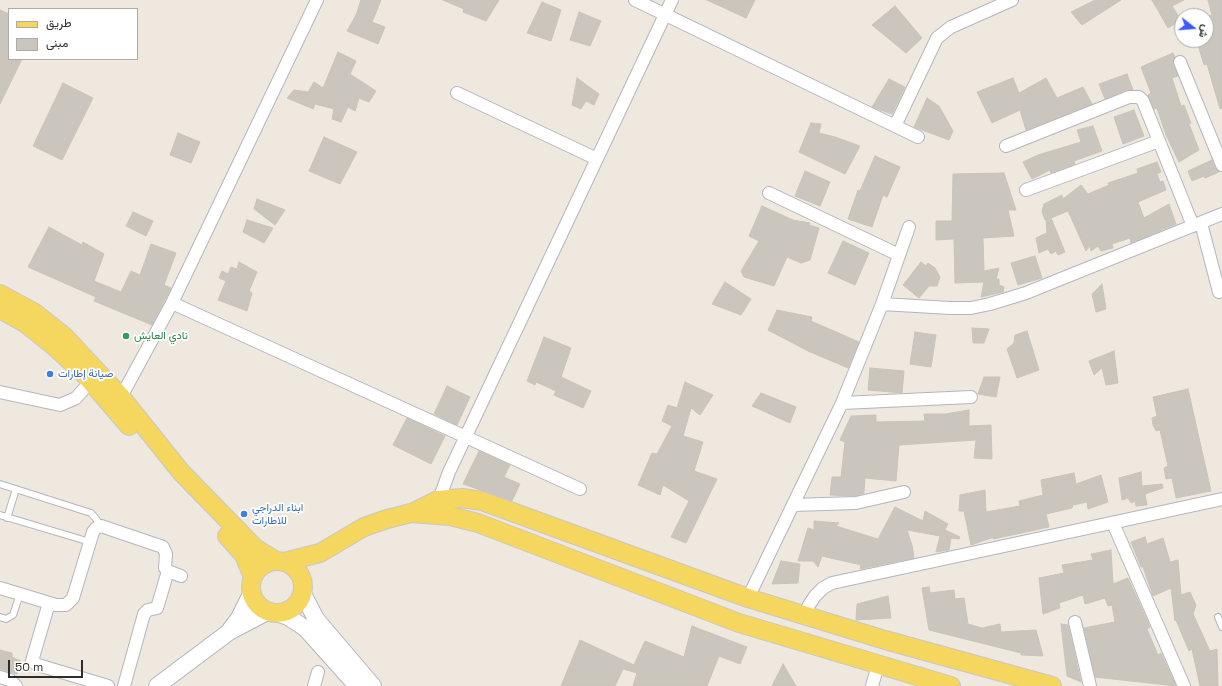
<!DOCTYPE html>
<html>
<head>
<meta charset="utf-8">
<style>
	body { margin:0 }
	#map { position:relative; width:1222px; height:686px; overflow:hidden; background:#eee8df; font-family:"Space Grotesk",Vazirmatn,sans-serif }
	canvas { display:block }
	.legend { position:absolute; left:8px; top:8px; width:130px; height:52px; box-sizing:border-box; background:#fff; border:1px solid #ababab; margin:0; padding:5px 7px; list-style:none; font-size:12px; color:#2d2d2d }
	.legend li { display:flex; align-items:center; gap:8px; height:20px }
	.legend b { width:20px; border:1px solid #ababab }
	.north { position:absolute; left:1174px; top:8px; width:40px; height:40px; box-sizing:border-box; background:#fff; border:1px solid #ababab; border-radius:50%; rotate:107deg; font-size:11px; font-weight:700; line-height:16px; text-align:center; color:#2d2d2d }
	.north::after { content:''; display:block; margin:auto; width:14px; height:18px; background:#3c5bff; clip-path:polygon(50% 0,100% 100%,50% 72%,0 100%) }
	.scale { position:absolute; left:8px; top:660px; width:75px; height:18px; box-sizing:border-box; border:2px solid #2d2d2d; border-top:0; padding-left:5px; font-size:12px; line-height:14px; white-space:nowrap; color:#2d2d2d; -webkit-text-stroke:3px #fff; paint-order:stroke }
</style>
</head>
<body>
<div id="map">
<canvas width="1222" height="686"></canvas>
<ul class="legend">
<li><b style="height:5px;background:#f5d65e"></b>طريق</li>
<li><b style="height:11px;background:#cac6bd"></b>مبنى</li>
</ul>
<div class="north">ش</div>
<div class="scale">50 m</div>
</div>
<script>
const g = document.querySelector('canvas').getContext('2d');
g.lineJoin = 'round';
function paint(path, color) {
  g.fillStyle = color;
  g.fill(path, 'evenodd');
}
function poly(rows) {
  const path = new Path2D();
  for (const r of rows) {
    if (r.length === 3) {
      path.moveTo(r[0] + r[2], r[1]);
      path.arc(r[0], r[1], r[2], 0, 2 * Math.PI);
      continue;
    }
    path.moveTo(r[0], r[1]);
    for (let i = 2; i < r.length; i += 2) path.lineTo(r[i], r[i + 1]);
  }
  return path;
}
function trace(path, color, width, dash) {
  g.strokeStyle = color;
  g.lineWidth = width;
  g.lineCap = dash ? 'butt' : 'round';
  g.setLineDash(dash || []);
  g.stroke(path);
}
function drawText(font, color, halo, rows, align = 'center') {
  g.font = font + ' "Space Grotesk",Vazirmatn,sans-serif';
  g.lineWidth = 3.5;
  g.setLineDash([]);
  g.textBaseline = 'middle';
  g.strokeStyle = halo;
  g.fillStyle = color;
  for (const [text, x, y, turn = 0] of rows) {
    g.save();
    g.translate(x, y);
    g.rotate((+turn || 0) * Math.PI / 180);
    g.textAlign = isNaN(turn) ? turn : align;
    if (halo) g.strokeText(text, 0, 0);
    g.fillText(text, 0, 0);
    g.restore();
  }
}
const building = poly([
	[361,0,381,0,372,22,385,27,378,44,347,31,356,15,361,0],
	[443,0,499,0,486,21,463,12,464,9,443,0],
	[707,0,755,0,746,18,707,0],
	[1095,0,1121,0,1082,25,1071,12,1095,0],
	[1152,0,1184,0,1172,6,1181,20,1168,28,1152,0],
	[1208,0,1222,0,1222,108,1220,109,1207,64,1204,65,1198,45,1206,42,1206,17,1212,15,1208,0],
	[542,2,561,10,551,41,527,33,542,2],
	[895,6,922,38,906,53,872,25,895,6],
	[0,10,9,14,9,59,22,59,0,104,0,10],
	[579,12,601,21,590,46,570,40,579,12],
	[338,52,356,61,350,74,376,91,369,102,359,98,355,111,348,107,341,122,332,119,334,109,315,104,313,109,287,98,294,90,308,92,314,82,323,88,338,52],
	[1173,53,1175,57,1173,64,1178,76,1172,78,1181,106,1184,105,1191,123,1189,124,1199,150,1179,162,1166,135,1157,108,1154,109,1148,95,1151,93,1141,67,1173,53],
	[1127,74,1133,90,1126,90,1105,99,1099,84,1127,74],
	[577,78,599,94,594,105,586,101,581,109,572,105,577,78],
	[1013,78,1019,93,1046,78,1057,98,1083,87,1092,104,1026,130,1020,110,992,123,977,92,1013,78],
	[889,79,905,87,892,114,872,107,889,79],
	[63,83,93,98,62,160,33,146,63,83],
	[927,98,939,106,953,131,949,140,914,127,927,98],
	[1134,110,1144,136,1123,144,1114,117,1134,110],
	[811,123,821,124,819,133,835,137,860,146,845,174,799,152,811,123],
	[1093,126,1102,151,1074,161,1075,164,1051,173,1050,170,1032,179,1023,162,1038,155,1081,142,1077,130,1093,126],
	[178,133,200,142,191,163,170,155,178,133],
	[324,137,357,152,340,184,309,171,324,137],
	[875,156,900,167,887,197,883,195,872,227,848,219,858,190,860,191,875,156],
	[1212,160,1215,168,1219,172,1205,178,1204,176,1192,181,1188,171,1212,160],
	[1157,162,1161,172,1157,174,1160,182,1163,181,1166,190,1138,202,1144,218,1169,204,1176,224,1131,243,1130,238,1112,244,1113,248,1101,251,1098,246,1091,251,1090,246,1086,251,1068,211,1051,218,1065,252,1058,255,1056,251,1051,254,1048,249,1039,253,1036,238,1047,233,1046,219,1045,220,1042,211,1044,204,1062,195,1063,199,1081,185,1088,194,1109,185,1108,183,1138,173,1137,169,1157,162],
	[805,171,830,182,820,206,795,196,805,171],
	[1004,173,1016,210,1008,210,1014,236,983,238,984,271,999,268,996,279,999,279,999,285,1004,287,1003,292,981,297,984,282,955,283,954,239,936,240,936,221,952,221,953,174,1004,173],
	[257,199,285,210,275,225,254,209,257,199],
	[762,206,793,220,810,223,809,225,819,228,810,260,801,263,787,257,774,286,744,277,741,271,759,241,749,236,762,206],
	[133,212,153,221,146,236,126,226,133,212],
	[247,220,273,228,264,243,243,232,247,220],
	[49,227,82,245,83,242,104,254,94,281,121,292,131,271,140,275,151,244,176,253,164,285,171,288,152,325,94,301,96,297,28,267,49,227],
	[843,241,869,253,855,285,828,273,843,241],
	[1035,256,1042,278,1018,285,1011,263,1035,256],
	[239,262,257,272,249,291,252,293,247,311,218,300,226,281,219,278,222,271,228,274,231,267,237,269,239,262],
	[921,262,926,266,928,263,935,268,940,277,937,286,929,286,919,298,903,285,921,262],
	[725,282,751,299,741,315,712,304,725,282],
	[1102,284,1106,309,1096,312,1092,294,1102,284],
	[777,310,812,317,811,321,859,342,848,368,808,351,768,330,777,310],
	[972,328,989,329,984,343,973,343,972,328],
	[1027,331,1039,370,1017,378,1007,349,1014,343,1015,335,1027,331],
	[915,332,936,335,931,367,910,364,915,332],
	[544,337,571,348,561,377,591,391,583,408,554,395,556,391,536,382,535,385,527,381,544,337],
	[1114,351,1118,383,1106,385,1102,368,1094,375,1089,361,1114,351],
	[870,368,904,371,902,393,868,390,870,368],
	[984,377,1000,377,996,397,978,394,984,377],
	[685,382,713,395,700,415,691,408,683,436,703,442,694,471,717,479,686,543,671,537,689,501,663,485,660,495,638,485,652,453,657,454,672,426,662,421,668,405,677,408,685,382],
	[447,386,470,397,457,425,434,414,447,386],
	[1188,389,1211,491,1176,498,1172,478,1166,479,1164,468,1168,466,1160,430,1156,431,1153,425,1152,418,1157,416,1153,397,1188,389],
	[761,393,796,407,790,423,752,406,761,393],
	[969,410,969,426,991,425,992,459,974,458,976,440,899,445,896,481,865,478,864,493,855,496,830,495,832,477,841,477,845,442,840,440,851,416,876,415,876,422,925,421,924,414,945,414,969,410],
	[407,418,445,436,431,464,393,445,407,418],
	[479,451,510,465,504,477,520,484,512,501,463,484,479,451],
	[1141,472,1142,486,1162,484,1163,488,1145,494,1147,505,1136,506,1135,501,1131,503,1128,498,1122,500,1119,478,1141,472],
	[1074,473,1076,484,1101,475,1108,502,1088,509,1087,502,1073,505,1072,508,1046,514,1049,527,993,539,994,537,971,545,964,511,959,511,960,495,985,490,986,512,1020,506,1019,501,1043,495,1041,480,1074,473],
	[895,507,923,521,925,511,948,524,945,530,960,537,959,539,951,538,949,550,936,552,940,536,907,530,912,545,914,558,860,569,861,565,822,556,818,567,813,561,798,561,808,528,814,530,814,521,839,523,836,526,878,539,895,507],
	[1145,537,1147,544,1163,538,1170,562,1178,560,1181,595,1190,592,1196,605,1193,614,1210,651,1217,649,1218,686,1200,686,1192,649,1189,651,1176,620,1175,621,1171,588,1153,596,1143,567,1141,567,1131,542,1145,537],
	[1111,550,1113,584,1128,578,1150,627,1147,629,1158,655,1161,653,1176,686,1095,677,1084,628,1115,622,1112,605,1108,606,1105,598,1085,604,1083,595,1059,603,1060,608,1043,614,1039,578,1064,573,1062,565,1093,560,1091,554,1111,550],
	[781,561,800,564,798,583,772,584,781,561],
	[929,587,930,593,954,590,955,599,964,598,968,624,982,628,1000,624,1001,632,1036,630,1043,656,1021,655,1021,653,929,630,922,588,929,587],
	[888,596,891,618,856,620,857,604,888,596],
	[1061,624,1068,625,1081,682,1067,676,1061,624],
	[692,626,747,647,740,664,719,656,707,686,633,686,637,673,623,669,615,686,561,686,580,640,634,665,645,641,684,657,692,626],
	[0,650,12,653,12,657,21,661,17,674,0,669,0,650],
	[783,664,796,686,772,686,783,664]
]);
paint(building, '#cac6bd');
trace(building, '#cac4b8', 1);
const lane = poly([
	[0,484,91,513,97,520,98,526],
	[0,515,90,542],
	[7,518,16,489],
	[0,617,6,619,13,615,20,594],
	[1218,617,1222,627]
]);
const street = poly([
	[635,0,918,137],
	[1180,62,1222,165],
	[457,93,597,159],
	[895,126,937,38,951,27,1012,0],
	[1006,146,1129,97,1139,97,1143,101,1193,226],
	[1026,190,1159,141],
	[769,193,899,255],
	[1201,223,1219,292],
	[172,303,580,489],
	[882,304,950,308,971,308,990,304,1026,293,1222,214],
	[0,392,60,405,76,398,90,382],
	[121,397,172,303,317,0],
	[842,403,971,397],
	[437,505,449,472,672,0],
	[793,505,856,503,904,492],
	[1113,523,1184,686],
	[0,588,56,605,66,605,73,598,93,532,96,528,101,526,163,547,166,554,165,568,168,571,181,576],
	[748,598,842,403,882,304,909,227],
	[49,603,32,661,38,665,108,686],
	[805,616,809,605,815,596,823,588,832,583,1222,499],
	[1075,622,1090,686],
	[0,677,10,680,16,686],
	[124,686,144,614,148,610,157,608,168,571],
	[314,686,318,672],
	[872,686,878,665]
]);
const secondary = poly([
	[302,592,316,619,373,686],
	[277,613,288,617,305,628,357,686],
	[230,630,239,618,252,592],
	[157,686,229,632,269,611]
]);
const primary = poly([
	[0,294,35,313,64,336,121,397,181,472,255,548,276,561],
	[0,309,25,323,55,347,86,376,129,426],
	[412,513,438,500,462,498,482,501,748,598,885,640,1052,686],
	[227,536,244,555,253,577],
	[277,587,26],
	[284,562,320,553,364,527,387,519,411,513,450,516,478,523,739,623,951,686]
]);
trace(lane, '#b3b5c0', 8);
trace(street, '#b3b5c0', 14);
trace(secondary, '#b3b5c0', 18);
trace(primary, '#c8c8c8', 20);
trace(lane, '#fff', 6);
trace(street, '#fff', 12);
trace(secondary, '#fff', 16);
trace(primary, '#f5d65e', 18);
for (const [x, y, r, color] of [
	[126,336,4,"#2e9e5b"],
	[50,374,4,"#3f7fe0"],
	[244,514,4,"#3f7fe0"]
]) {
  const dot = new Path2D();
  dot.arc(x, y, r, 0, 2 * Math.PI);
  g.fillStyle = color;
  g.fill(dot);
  trace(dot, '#fff', 1.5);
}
drawText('11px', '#27864d', '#fff', [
	["نادي العايش",134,336]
], 'left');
drawText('11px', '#366cbe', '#fff', [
	["صيانة إطارات",58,374],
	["ابناء الدراجي",252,508],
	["للاطارات",252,521]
], 'left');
</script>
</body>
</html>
